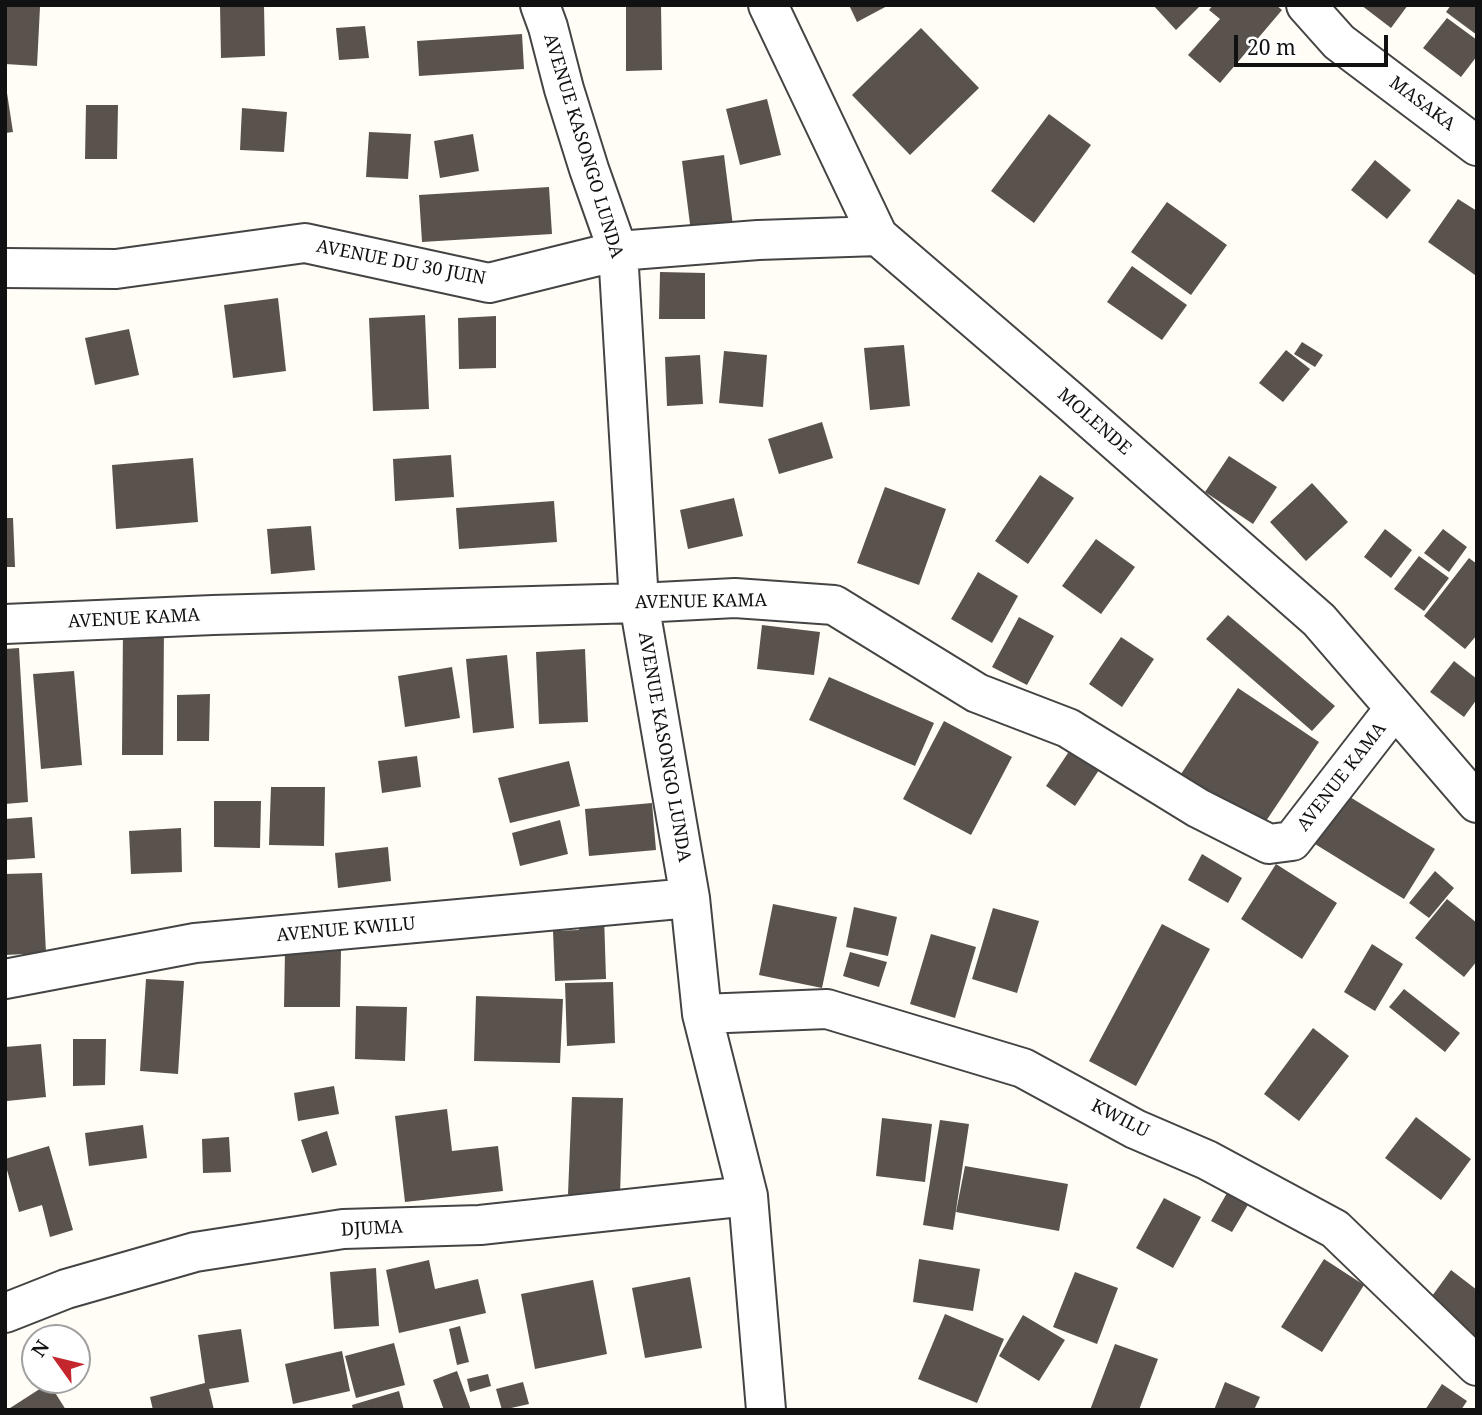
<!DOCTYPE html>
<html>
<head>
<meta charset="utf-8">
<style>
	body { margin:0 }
	#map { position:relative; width:1482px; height:1415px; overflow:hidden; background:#fffdf5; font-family:"Noto Serif",serif }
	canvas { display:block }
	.frame { position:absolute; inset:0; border:7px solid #111; pointer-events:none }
	.north { position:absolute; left:21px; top:1324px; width:70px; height:70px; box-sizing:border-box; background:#fff; border:2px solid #a0a0a0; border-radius:50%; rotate:304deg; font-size:19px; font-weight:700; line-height:28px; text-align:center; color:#111 }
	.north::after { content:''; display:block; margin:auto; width:24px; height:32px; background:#c4262e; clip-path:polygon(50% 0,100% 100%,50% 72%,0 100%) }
	.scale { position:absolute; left:1234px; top:35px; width:154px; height:32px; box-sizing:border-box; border:4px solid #111; border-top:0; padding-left:9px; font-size:21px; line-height:24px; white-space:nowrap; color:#111; -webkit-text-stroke:5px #fff; paint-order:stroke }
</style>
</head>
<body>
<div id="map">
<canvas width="1482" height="1415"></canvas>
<div class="frame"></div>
<div class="north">N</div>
<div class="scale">20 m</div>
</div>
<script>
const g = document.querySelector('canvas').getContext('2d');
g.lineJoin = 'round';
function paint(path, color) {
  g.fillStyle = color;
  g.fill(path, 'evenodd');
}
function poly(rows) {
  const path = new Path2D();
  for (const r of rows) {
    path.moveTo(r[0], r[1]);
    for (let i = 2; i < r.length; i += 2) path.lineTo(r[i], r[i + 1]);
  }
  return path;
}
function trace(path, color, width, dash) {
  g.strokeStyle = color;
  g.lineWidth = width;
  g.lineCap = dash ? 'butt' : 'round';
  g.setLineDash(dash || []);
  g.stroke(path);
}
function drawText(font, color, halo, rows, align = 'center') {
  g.font = font + ' "Noto Serif",serif';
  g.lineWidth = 7;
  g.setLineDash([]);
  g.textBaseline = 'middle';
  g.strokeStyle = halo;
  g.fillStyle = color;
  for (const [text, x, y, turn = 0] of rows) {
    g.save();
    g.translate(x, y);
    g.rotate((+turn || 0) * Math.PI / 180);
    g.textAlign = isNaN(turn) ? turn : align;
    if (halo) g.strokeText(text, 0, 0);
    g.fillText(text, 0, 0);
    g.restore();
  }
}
paint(poly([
	[5,5,40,7,37,66,5,64],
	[220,5,264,5,265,56,221,58],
	[626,5,661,5,662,70,626,71],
	[849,5,889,5,857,22],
	[1153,5,1201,5,1176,30],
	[1213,5,1276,5,1282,10,1220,83,1188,55,1220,19,1209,10],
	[1361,5,1408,5,1391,28],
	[1451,5,1477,5,1477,35,1446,12],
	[1447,18,1477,40,1477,56,1461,77,1423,48],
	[365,26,369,58,339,60,336,28],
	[921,28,979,88,910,155,852,95],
	[522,34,524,69,419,76,417,41],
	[7,93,13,132,5,133,5,94],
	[767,99,781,155,740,165,726,109],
	[86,105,118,105,117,159,85,159],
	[242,108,287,112,284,152,240,150],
	[1049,114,1091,145,1034,223,991,191],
	[369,132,411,134,408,179,366,177],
	[473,134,479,171,440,178,434,141],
	[724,155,733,226,691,232,682,161],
	[1375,160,1411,190,1387,219,1351,190],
	[549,187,552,234,422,242,419,195],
	[1458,199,1477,211,1477,272,1475,275,1428,242],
	[1167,202,1227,245,1191,295,1131,252],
	[1132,266,1187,305,1162,340,1107,302],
	[660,272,705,273,705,319,659,319],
	[278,298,286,371,233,378,224,305],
	[425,315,429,409,373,411,369,318],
	[496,316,496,368,459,369,458,318],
	[129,329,139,375,95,385,85,338],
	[1302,342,1323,355,1315,367,1294,354],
	[904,345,910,406,870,410,864,348],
	[1286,350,1310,369,1283,402,1259,383],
	[724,351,767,355,763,407,719,403],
	[700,355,703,404,667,406,665,357],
	[822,422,833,458,779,474,768,439],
	[451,455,454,497,395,501,393,459],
	[1229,456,1277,487,1253,524,1205,492],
	[193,458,198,522,116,529,112,465],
	[1040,475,1074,498,1028,564,995,541],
	[1312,483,1348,522,1306,561,1270,522],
	[885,487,946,509,919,585,857,563],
	[734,498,743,536,688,549,680,510],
	[554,501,557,542,459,549,456,508],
	[5,518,13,518,15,567,5,567],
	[311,526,315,570,271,574,267,529],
	[1385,529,1412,550,1391,578,1364,557],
	[1443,529,1467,547,1449,572,1424,553],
	[1096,539,1135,567,1101,614,1062,586],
	[1419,556,1449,578,1424,611,1394,589],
	[1469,558,1477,564,1477,635,1465,649,1424,616],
	[978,572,1018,596,992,643,951,619],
	[1228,615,1335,706,1312,731,1206,639],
	[1019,617,1054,636,1027,685,992,667],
	[762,625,820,632,814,675,757,669],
	[123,627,164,627,163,755,122,755],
	[1121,637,1154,659,1122,707,1089,684],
	[19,648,28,802,5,804,5,649],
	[585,649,588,722,539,724,536,652],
	[507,655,514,728,473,733,466,659],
	[1454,661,1477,679,1477,699,1464,717,1430,692],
	[452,667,460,718,405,727,398,676],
	[74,671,82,765,41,769,33,674],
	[829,677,934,723,915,766,809,720],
	[1238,688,1319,742,1262,827,1181,774],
	[210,694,209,741,177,741,177,695],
	[944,721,1012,757,971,835,903,799],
	[1072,747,1101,767,1075,806,1046,786],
	[417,756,421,787,382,793,378,761],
	[569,761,580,806,510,823,498,778],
	[271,787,325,787,324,846,269,845],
	[1345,794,1435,849,1404,899,1315,844],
	[214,801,261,801,260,848,214,847],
	[652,803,656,850,589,856,585,809],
	[32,817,35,858,5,860,5,819],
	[560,820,568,854,520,866,512,833],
	[181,828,182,872,131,874,129,831],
	[388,847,391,881,338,888,335,853],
	[1202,854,1242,878,1228,903,1188,880],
	[1276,864,1337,903,1302,959,1241,919],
	[1435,871,1454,888,1429,918,1409,903],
	[42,873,46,953,5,955,5,874],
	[1447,899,1477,923,1477,961,1464,977,1415,938],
	[773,904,837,917,822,988,759,975],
	[854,907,897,917,888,956,846,947],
	[993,908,1039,921,1017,993,972,979],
	[604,915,606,979,555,981,553,931,579,930,579,916],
	[1162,924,1210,949,1136,1086,1089,1061],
	[931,934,976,947,955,1018,910,1004],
	[1372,944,1403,964,1375,1011,1344,992],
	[285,950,341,950,340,1007,284,1007],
	[850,952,887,962,879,987,843,976],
	[146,979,184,981,178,1074,140,1071],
	[613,982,615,1043,567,1046,565,983],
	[1404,989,1460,1033,1445,1052,1389,1007],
	[476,996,563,999,560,1063,474,1061],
	[356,1006,407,1007,405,1061,355,1059],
	[1313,1028,1349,1056,1299,1121,1264,1094],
	[73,1039,106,1039,105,1085,73,1086],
	[41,1044,46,1097,7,1101,5,1047],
	[334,1086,339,1114,298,1121,294,1093],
	[572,1097,623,1098,620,1195,568,1194],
	[447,1109,452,1151,498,1146,503,1191,405,1202,395,1116],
	[1416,1117,1471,1159,1441,1200,1385,1158],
	[882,1118,932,1124,925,1182,876,1176],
	[940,1120,969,1124,953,1230,923,1225],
	[143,1125,147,1158,89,1166,85,1133],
	[327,1131,337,1165,312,1173,301,1140],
	[229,1137,231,1172,203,1173,202,1139],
	[49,1146,73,1230,50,1237,42,1205,19,1212,5,1163,5,1159],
	[965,1166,1068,1184,1059,1231,956,1212],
	[1231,1186,1252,1198,1232,1232,1211,1221],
	[1164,1198,1201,1217,1173,1268,1136,1248],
	[919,1259,980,1269,973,1311,913,1302],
	[1324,1259,1364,1285,1322,1352,1281,1327],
	[429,1260,435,1289,478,1279,486,1313,399,1333,386,1270],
	[376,1268,379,1326,334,1329,330,1272],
	[1451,1270,1477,1290,1477,1346,1424,1307],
	[1075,1272,1118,1288,1097,1344,1053,1327],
	[690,1277,702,1348,645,1358,632,1288],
	[593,1280,607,1354,535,1369,521,1294],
	[945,1314,1004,1339,977,1403,918,1379],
	[1023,1315,1065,1340,1039,1381,999,1356],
	[460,1326,469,1362,457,1365,449,1329],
	[241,1329,249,1382,209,1389,214,1410,153,1410,150,1397,205,1383,198,1335],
	[394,1343,405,1385,356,1398,345,1356],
	[1115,1344,1158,1359,1139,1410,1090,1410],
	[342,1351,350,1391,293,1404,285,1364],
	[457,1371,471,1410,444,1410,433,1380],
	[488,1374,491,1386,470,1392,467,1379],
	[523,1382,529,1404,502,1410,496,1389],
	[1225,1382,1260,1397,1254,1410,1214,1410],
	[49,1383,66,1410,7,1410],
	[1442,1384,1467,1401,1461,1410,1425,1410],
	[399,1391,404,1410,353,1410,352,1405]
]), '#5a524d');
const street = poly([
	[540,5,548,27,564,89,589,169,618,251,639,603,690,898,702,1014,748,1196,766,1410],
	[768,5,878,236,1070,401,1319,620,1477,803],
	[1306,5,1339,42,1477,146],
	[5,268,116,269,305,243,489,283,618,251,758,240,878,236],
	[5,624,213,615,639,603,735,598,834,605,977,693,1068,728,1198,808,1269,844,1292,841,1395,708],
	[5,979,195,943,690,898],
	[702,1014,827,1009,1023,1068,1135,1129,1207,1160,1335,1229,1477,1366],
	[5,1313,66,1289,195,1252,343,1229,480,1225,748,1196]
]);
trace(street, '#444', 42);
trace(street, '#fff', 38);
drawText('18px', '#111', '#fff', [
	["MASAKA",1422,104,37],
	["AVENUE KASONGO LUNDA",583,146,73],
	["AVENUE DU 30 JUIN",401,263,11],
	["MOLENDE",1094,422,41],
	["AVENUE KAMA",701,602,-1],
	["AVENUE KAMA",134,619,-3],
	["AVENUE KASONGO LUNDA",664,747,80],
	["AVENUE KAMA",1342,777,-52],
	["AVENUE KWILU",346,930,-5],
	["KWILU",1120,1119,27],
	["DJUMA",372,1229,-3]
]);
</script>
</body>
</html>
